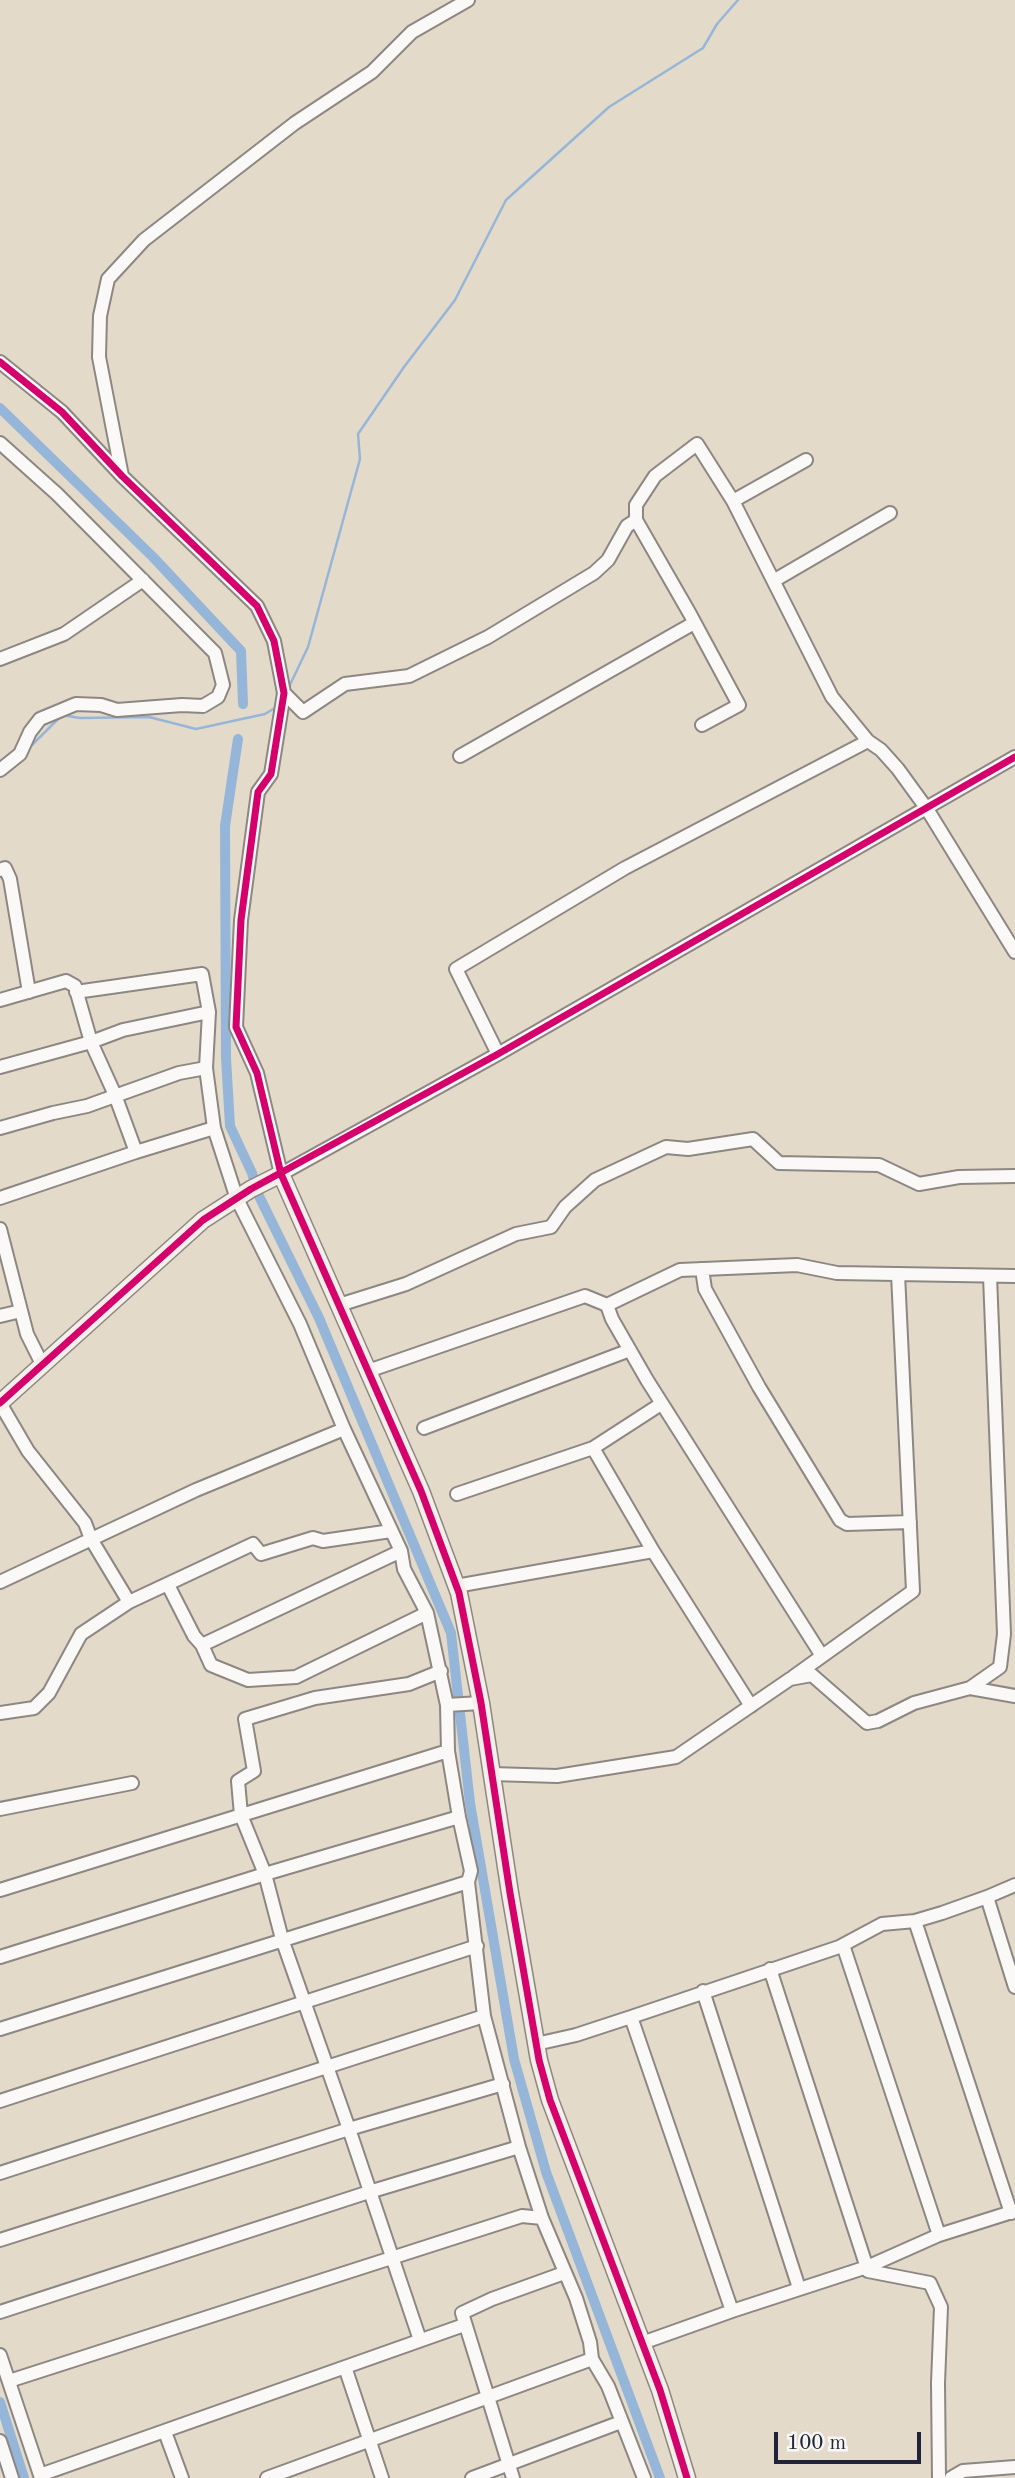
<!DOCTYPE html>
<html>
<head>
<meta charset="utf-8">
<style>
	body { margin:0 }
	#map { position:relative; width:1015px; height:2478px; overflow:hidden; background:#e4dac9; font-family:"Old Standard TT",serif }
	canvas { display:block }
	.scale { position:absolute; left:774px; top:2432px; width:147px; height:32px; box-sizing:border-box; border:4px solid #22223b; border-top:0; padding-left:9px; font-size:21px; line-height:24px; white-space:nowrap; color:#22223b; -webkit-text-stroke:5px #f6f6f2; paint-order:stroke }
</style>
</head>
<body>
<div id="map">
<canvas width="1015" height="2478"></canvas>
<div class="scale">100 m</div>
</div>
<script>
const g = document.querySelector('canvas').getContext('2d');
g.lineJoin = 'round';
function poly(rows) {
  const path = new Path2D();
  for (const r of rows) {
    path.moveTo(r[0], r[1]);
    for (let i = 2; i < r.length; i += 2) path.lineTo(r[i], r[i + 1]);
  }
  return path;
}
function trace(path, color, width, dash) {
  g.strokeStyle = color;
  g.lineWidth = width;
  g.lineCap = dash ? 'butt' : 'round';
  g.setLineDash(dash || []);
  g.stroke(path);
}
trace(poly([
	[288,689,308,647,360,459,358,434,404,367,455,300,506,200,609,107,703,48,717,24,738,0],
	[28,749,62,715,80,718,149,717,196,729,265,714,278,706]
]), '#96b6d9', 2.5);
trace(poly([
	[0,408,153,557,241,651,243,704],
	[238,739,225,826,226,1058,230,1126,252,1173,258,1194,319,1318,451,1633,470,1803,514,2059,546,2172,660,2478],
	[0,2402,24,2478]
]), '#96b6d9', 10);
const street = poly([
	[0,362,62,412,122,476,257,606,274,641,284,693,271,774,258,792,241,920,236,1027,257,1073,281,1174,498,1054,1015,757],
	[0,443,57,494,215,653,223,685,218,697,203,706,182,705,117,710,101,705,76,704,40,719,30,732,20,754,0,770],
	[122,476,99,357,100,316,108,279,144,240,295,123,372,72,412,32,468,0],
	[733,501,806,460],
	[775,580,890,513],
	[0,659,64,634,143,580],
	[284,693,303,712,345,684,409,676,488,637,594,573,608,560,627,526,636,520],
	[702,725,739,705,690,614,636,520,636,505,655,476,697,444,733,501,832,697,868,741,881,750,898,769,927,809,1015,952],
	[460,756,694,623],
	[0,870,5,868,10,879,29,992],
	[76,992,202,974,209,1012,206,1068,214,1128,237,1199,300,1324,344,1429,401,1551,404,1569,427,1613,447,1705,448,1751,459,1817,471,1871,468,1882,484,2016,519,2147,542,2218,576,2298,590,2342,592,2359,608,2386,644,2478],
	[0,1000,66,981,75,986,91,1042,115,1095,136,1152,0,1198],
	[498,1054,456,969,625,868,868,741],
	[0,1067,91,1042,123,1030,209,1012],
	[0,1128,53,1113,87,1106,179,1073,206,1068],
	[136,1152,214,1128],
	[0,1229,27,1334,42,1364],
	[702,1269,705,1289,759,1387,840,1520,847,1524,910,1522],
	[339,1305,406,1284,516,1234,551,1227,565,1207,595,1180,666,1147,688,1149,753,1139,779,1163,879,1165,919,1184,959,1177,1015,1176],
	[607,1305,612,1319,647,1380,822,1656],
	[0,1316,21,1311],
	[368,1371,585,1296,607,1305,680,1270,797,1265,837,1273,1015,1276],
	[0,1403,28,1451,85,1523,91,1539,129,1602],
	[424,1428,630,1350],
	[457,1494,593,1448],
	[653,1551,751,1706],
	[0,1582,196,1490,344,1429],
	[168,1585,194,1636,202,1645,401,1551],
	[456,1586,653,1551,593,1448,661,1404],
	[202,1645,211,1665,248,1680,296,1677,427,1613],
	[793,1677,913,1591,898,1274],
	[970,1688,1000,1667,1004,1634,990,1276],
	[447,1705,481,1703],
	[0,1713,34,1708,49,1693,81,1634,129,1602,253,1544,261,1554,313,1538,323,1541,391,1531],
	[492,1774,557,1776,676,1757,790,1679,812,1675,867,1723,878,1721,914,1703,970,1688,1015,1696],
	[0,1809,132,1783],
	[0,1890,448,1751],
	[987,1897,1015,1987],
	[915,1921,1011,2213],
	[843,1945,939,2235],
	[0,1957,265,1874,459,1817],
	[770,1969,868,2271,930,2283,941,2307,938,2383,939,2478],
	[703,1991,799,2288],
	[631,2017,732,2311],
	[0,2029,468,1882],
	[536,2044,576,2035,631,2017,839,1947,882,1924,915,1921,942,1913,987,1897,1015,1885],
	[0,2101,477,1946],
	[0,2173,484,2016],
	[0,2240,349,2129,503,2084],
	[0,2312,369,2192,519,2147],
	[420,2340,349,2129,282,1939,265,1874,241,1815,238,1781,254,1771,245,1719,315,1698,409,1684,441,1671],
	[642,2343,732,2311,867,2267,939,2235,1015,2211],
	[0,2355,41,2478],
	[345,2367,382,2478],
	[9,2381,522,2216,542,2218],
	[165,2432,182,2478],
	[0,2441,12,2478],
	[40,2475,464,2325],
	[267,2478,592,2359],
	[472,2478,621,2422],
	[513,2478,462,2313,492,2299,564,2273],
	[951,2478,963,2471,1015,2467]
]);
const secondary = poly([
	[0,1403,203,1220,251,1189,281,1174,421,1491,459,1593,481,1703,510,1893,539,2060,550,2100,660,2390,687,2478]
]);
trace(street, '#8c8783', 16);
trace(secondary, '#8c8783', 19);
trace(street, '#fbf9f7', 12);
trace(secondary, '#f4f0e9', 16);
trace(poly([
	[0,362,62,412,122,476,257,606,274,641,284,693,271,774,258,792,241,920,236,1027,257,1073,281,1174,421,1491,459,1593,481,1703,510,1893,539,2060,550,2100,660,2390,687,2478],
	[0,1403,203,1220,251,1189,498,1054,1015,757]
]), '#d6006c', 7);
</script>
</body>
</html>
